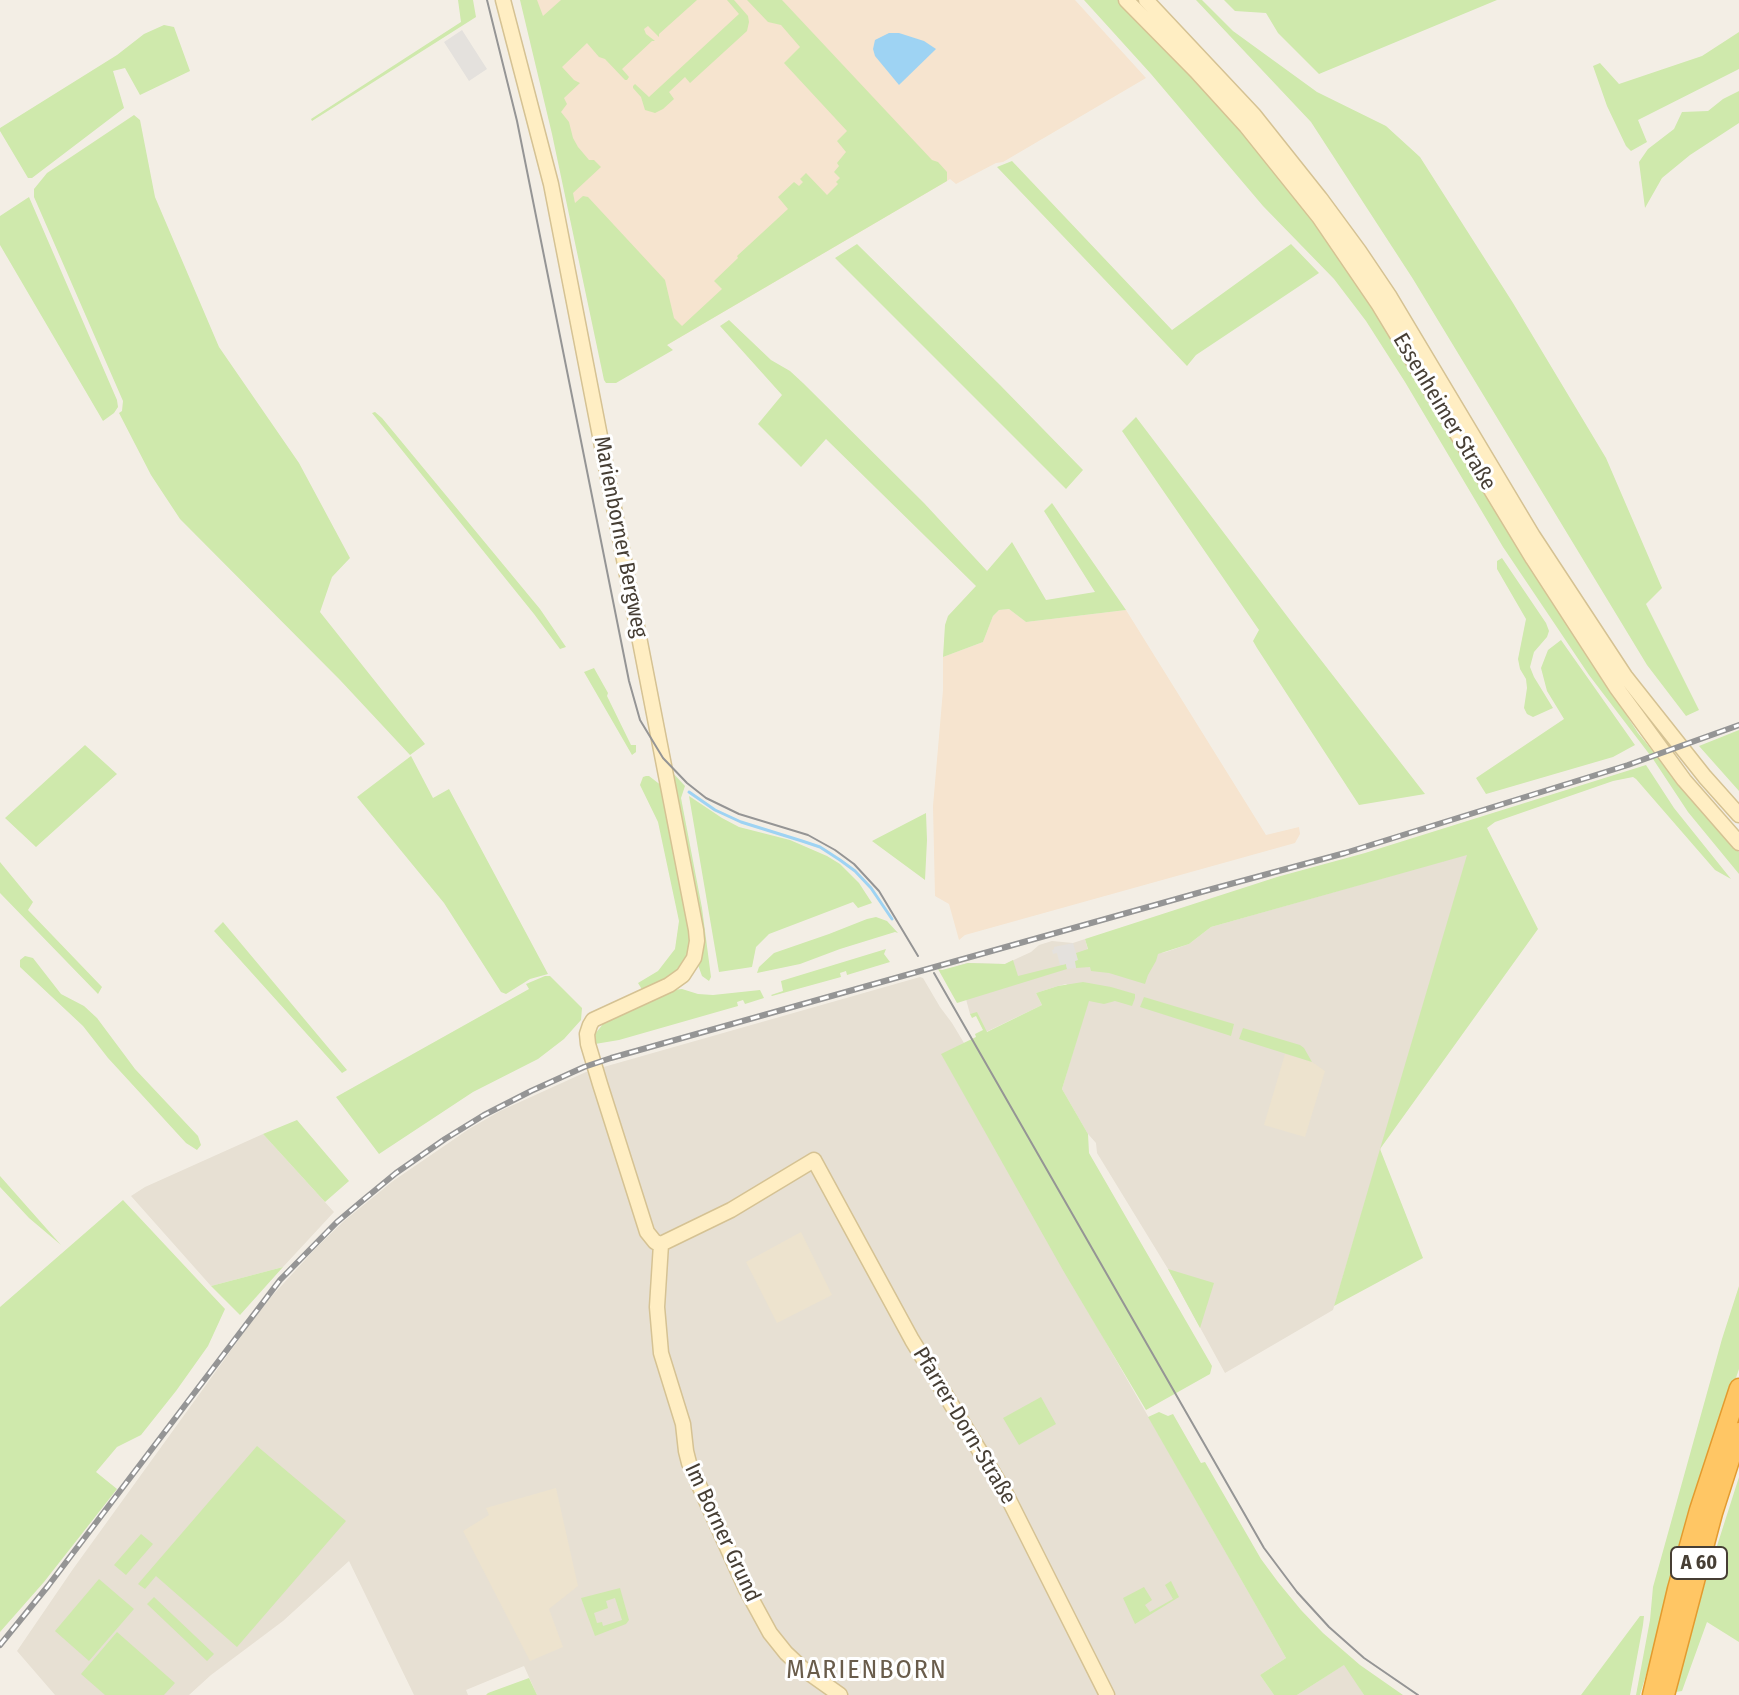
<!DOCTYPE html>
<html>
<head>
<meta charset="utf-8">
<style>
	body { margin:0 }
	canvas { display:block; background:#f3eee5 }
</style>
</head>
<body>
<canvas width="1739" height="1695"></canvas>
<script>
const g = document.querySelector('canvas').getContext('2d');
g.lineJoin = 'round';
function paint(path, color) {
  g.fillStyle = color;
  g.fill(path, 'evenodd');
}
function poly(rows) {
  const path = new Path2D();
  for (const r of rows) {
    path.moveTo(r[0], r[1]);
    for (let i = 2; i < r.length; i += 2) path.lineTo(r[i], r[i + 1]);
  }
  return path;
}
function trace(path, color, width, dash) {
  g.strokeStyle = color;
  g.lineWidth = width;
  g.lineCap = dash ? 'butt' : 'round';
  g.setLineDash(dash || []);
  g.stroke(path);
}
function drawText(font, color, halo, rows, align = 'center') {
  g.font = font + ' "Fira Sans Condensed",sans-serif';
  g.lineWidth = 6;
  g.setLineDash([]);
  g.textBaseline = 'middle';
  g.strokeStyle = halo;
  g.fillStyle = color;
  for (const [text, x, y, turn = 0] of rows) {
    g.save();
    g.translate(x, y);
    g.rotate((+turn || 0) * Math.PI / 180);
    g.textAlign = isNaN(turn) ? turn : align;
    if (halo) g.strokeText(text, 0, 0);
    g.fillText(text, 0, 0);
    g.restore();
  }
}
paint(poly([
	[1468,854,1333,1310,1225,1373,1168,1269,1097,1153,1096,1143,1088,1134,1062,1089,1088,1001,1066,984,1058,986,1036,993,1042,1005,986,1032,977,1013,970,1014,957,966,968,963,1005,964,1031,952,1039,945,1052,941,1073,943,1085,939,1088,950,1134,958,1166,952,1189,944,1211,927],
	[920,977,923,978,940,1007,952,1023,964,1043,942,1055,1286,1658,1260,1675,1274,1695,537,1695,524,1666,466,1690,468,1695,414,1695,349,1561,283,1621,211,1675,189,1695,55,1695,17,1651,73,1569,250,1324,271,1297,317,1247,344,1221,393,1181,469,1129,500,1111,586,1072],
	[263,1134,334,1212,283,1267,211,1286,131,1196,145,1187],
	[1345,1664,1364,1695,1297,1695]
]), '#e7e0d3');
paint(poly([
	[527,0,1075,0,1146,78,1003,162,996,163,956,184,950,179,947,181,667,345,593,291,572,190],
	[1009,609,1026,622,1126,610,1266,835,1299,827,1300,834,1295,843,965,935,959,940,949,904,935,896,933,806,943,690,943,657,983,642,993,616,999,610]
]), '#f6e4cf');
paint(poly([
	[1285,1054,1312,1062,1325,1071,1305,1137,1264,1125],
	[801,1232,832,1295,777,1323,746,1262],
	[556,1488,578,1586,549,1609,563,1647,530,1661,463,1531,489,1515,486,1508]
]), '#ede3ce');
paint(poly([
	[458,0,473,0,476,17,312,121,311,119,461,22],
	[520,0,537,0,543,16,561,0,697,0,659,34,659,37,648,26,644,29,646,34,655,41,652,41,622,69,629,77,627,80,625,80,605,59,599,57,587,43,562,67,574,80,580,83,564,98,567,104,561,112,569,122,573,138,578,147,589,160,594,160,601,167,573,193,575,203,583,196,588,197,665,280,674,318,682,326,722,289,714,281,738,258,737,256,788,209,778,197,794,182,799,186,803,182,800,179,806,173,827,195,838,184,836,182,840,178,834,172,839,166,837,163,846,152,837,141,847,131,784,63,800,47,781,25,768,22,747,0,782,0,932,160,938,162,947,172,947,181,667,345,673,350,616,383,606,383,604,380,552,134],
	[727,0,734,0,748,16,749,22,747,31,690,83,685,77,669,92,674,99,663,109,655,113,645,110,641,97,633,88,633,86,635,84,649,97,739,14],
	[1084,0,1118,0,1218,104,1291,190,1329,242,1369,301,1519,548,1638,733,1709,821,1739,852,1739,874,1688,812,1653,759,1589,675,1503,547,1405,382,1366,321,1334,279,1263,206,1151,74],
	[1196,0,1202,0,1233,31,1317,92,1386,126,1420,157,1513,303,1606,458,1662,588,1646,604,1699,710,1686,716,1647,665,1413,279,1311,122],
	[1224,0,1497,0,1319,74,1278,33,1266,13,1235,11],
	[164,25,174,27,190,71,140,95,125,68,113,71,124,108,32,178,28,178,0,131,0,128,117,55,144,34],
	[1739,32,1739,69,1638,120,1647,142,1631,151,1626,146,1607,106,1593,66,1600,63,1619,84,1702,56],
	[1739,91,1739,123,1690,155,1662,178,1645,208,1639,162,1648,149,1674,129,1682,112,1708,111,1723,99],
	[134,115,140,120,155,197,219,347,299,463,350,558,332,577,320,612,425,744,410,755,340,680,180,519,151,475,119,413,122,411,123,401,34,197,34,189,47,173],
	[1012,161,1172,330,1291,244,1319,273,1196,355,1187,366,997,167],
	[29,197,117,400,118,407,114,413,103,421,0,245,0,216],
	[857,244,1000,385,1083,470,1066,489,835,258],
	[729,320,771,360,790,371,803,383,924,503,987,571,1012,542,1046,600,1095,592,1044,511,1052,503,1126,610,1026,622,1009,609,999,610,993,616,983,642,943,657,945,625,948,616,976,586,826,439,801,467,758,424,782,395,720,326],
	[375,412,382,418,540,609,566,647,560,649,534,614,372,413],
	[1136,417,1293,624,1425,794,1359,805,1257,648,1253,641,1259,630,1122,431],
	[1502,558,1546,623,1549,631,1547,637,1534,652,1530,667,1534,677,1553,708,1533,717,1527,714,1524,708,1527,688,1526,679,1520,669,1518,659,1526,619,1497,569,1497,561],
	[1561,640,1635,745,1613,757,1486,794,1476,778,1564,719,1547,691,1541,668,1548,650],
	[594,668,608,693,607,696,631,745,636,745,636,752,632,755,584,672],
	[1739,730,1739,791,1699,746],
	[85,745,117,774,36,847,5,818],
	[411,756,433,798,449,789,548,974,530,979,506,994,501,992,444,903,357,797],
	[1646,765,1674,808,1731,879,1715,870,1636,779,1633,777,1613,781,1495,822,1487,828,1538,929,1380,1149,1423,1258,1334,1306,1380,1149,1467,855,1211,927,1189,944,1158,954,1156,961,1148,975,1145,984,1109,973,1091,971,1090,967,1076,968,1074,961,1077,960,1076,953,1088,949,1085,939,1277,877,1365,853],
	[670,770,685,786,681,798,702,908,711,977,709,981,702,976,698,965],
	[646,776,649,776,662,786,691,939,689,951,682,966,673,976,643,991,638,983,658,971,675,949,679,921,658,822,640,785,643,777],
	[689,796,722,818,739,827,790,840,827,856,840,864,859,883,872,903,858,908,853,902,769,934,756,947,752,967,719,972],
	[926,813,927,840,925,880,872,841],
	[0,862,33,902,28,910,102,987,98,994,0,893],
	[876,917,887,921,898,933,895,932,840,949,800,964,757,973,759,967,774,953,829,934,867,919],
	[223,922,347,1070,342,1073,214,931],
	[886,949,884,954,890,962,847,975,846,971,840,973,841,977,772,996,771,995,783,991,781,981],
	[25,956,33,958,61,994,84,1006,97,1018,135,1069,198,1136,201,1145,197,1150,186,1143,108,1058,83,1026,20,967,20,960],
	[1013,960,1018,976,1066,964,1067,969,957,1003,938,969,942,970,968,963,1005,964],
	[545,976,550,976,582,1008,581,1020,564,1039,538,1059,473,1092,379,1154,336,1097,529,989,526,984],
	[1083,982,1111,987,1135,994,1135,998,1132,1006,1115,1001,1104,1004,1089,1001,1062,1089,1088,1134,1089,1153,1212,1366,1210,1374,1146,1410,1064,1272,941,1054,976,1037,975,1034,983,1030,976,1016,972,1018,970,1014,977,1012,987,1032,1042,1005,1036,993,1058,986],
	[682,989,698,994,713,995,760,990,764,998,745,1004,743,1000,737,1002,738,1006,619,1040,595,1044,595,1034,603,1024,637,1005,672,990],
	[1144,997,1234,1024,1231,1036,1140,1007],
	[1243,1028,1300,1045,1304,1048,1312,1062,1239,1039],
	[297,1120,349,1181,325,1202,263,1134],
	[0,1176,61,1245,29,1218,0,1187],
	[123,1200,225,1309,208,1346,176,1391,141,1435,117,1447,96,1472,117,1489,44,1582,0,1632,0,1307],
	[283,1267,240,1315,211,1286],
	[1168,1269,1214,1283,1200,1328],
	[1739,1286,1739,1369,1721,1422,1640,1695,1636,1695,1650,1620,1653,1587,1722,1339],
	[1041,1397,1056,1424,1019,1445,1003,1418],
	[1159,1412,1168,1416,1173,1414,1201,1463,1205,1462,1261,1559,1278,1582,1301,1610,1323,1633,1360,1665,1403,1695,1364,1695,1344,1665,1297,1695,1274,1695,1260,1675,1286,1658,1148,1417],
	[257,1446,346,1521,237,1647,156,1576,145,1589,138,1584],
	[1739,1477,1739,1642,1707,1622,1682,1691,1676,1692,1694,1618],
	[141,1534,153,1544,126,1575,114,1565],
	[99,1579,134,1609,89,1661,55,1631],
	[1171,1581,1179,1597,1135,1624,1123,1598,1144,1587,1152,1600,1145,1605,1150,1612,1173,1599,1165,1585],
	[620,1588,629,1620,626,1624,595,1636,581,1598],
	[615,1598,622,1620,603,1626,602,1622,597,1623,594,1613,608,1608,606,1601],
	[154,1597,214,1654,207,1661,147,1604],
	[1640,1616,1644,1616,1643,1625,1630,1695,1581,1695],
	[117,1632,175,1683,164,1695,105,1695,81,1674],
	[529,1678,537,1695,486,1695,488,1693]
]), '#cfe9ac');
paint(poly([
	[462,30,487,69,469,81,444,42],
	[1073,943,1078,960,1075,961,1076,968,1067,969,1066,964,1060,965,1057,953,1053,954,1052,950,1054,949,1054,947]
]), '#e4e1dd');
paint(poly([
	[889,33,899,33,924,41,936,49,899,85,875,56,873,49,875,40]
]), '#9ed3f3');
trace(poly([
	[689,792,715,810,741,822,802,841,820,847,840,860,855,871,871,888,892,919]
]), '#9ed3f3', 3);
const secondary = poly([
	[503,0,551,184,696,930,697,941,694,958,683,975,669,985,593,1020,590,1025,587,1034,588,1044,600,1084,647,1232,655,1242,661,1244],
	[1126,0,1196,71,1246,126,1319,217,1379,305,1533,559,1616,687,1684,780,1739,843],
	[1146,0,1254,115,1320,198,1359,251,1390,297,1533,536,1625,676,1705,777,1739,815],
	[661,1244,731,1210,814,1160,912,1340,1006,1494,1107,1695],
	[661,1244,657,1307,661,1353,683,1424,686,1451,689,1463,746,1589,770,1633,786,1653,802,1668,840,1695]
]);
const highway = poly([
	[1652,1695,1677,1589,1699,1510,1739,1388],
	[1665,1695,1713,1513,1739,1432]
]);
trace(secondary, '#d5c293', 17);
trace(highway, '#e39b2f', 21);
trace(secondary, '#ffeec3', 14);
trace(highway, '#ffc664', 18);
trace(poly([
	[487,0,517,121,629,681,640,720,663,758,687,783,706,798,739,814,808,835,835,850,854,864,879,891,918,956],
	[934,973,1264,1548,1297,1592,1329,1627,1364,1658,1418,1695]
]), '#959595', 2);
const rail = poly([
	[0,1645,48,1586,280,1280,337,1222,362,1201,396,1173,445,1139,484,1115,531,1091,584,1067,611,1058,1212,889,1345,853,1628,765,1739,725]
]);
trace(rail, '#959595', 6);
trace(rail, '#fff', 3, [9]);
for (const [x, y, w] of [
	[1699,1563,56]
]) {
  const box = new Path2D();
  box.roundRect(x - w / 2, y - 16, w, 32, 6);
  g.fillStyle = '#fff';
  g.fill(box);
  trace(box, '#463e34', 2);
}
drawText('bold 20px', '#463e34', null, [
	["A 60",1699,1563]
]);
drawText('22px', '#463e34', '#fff', [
	["Essenheimer Straße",1444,412,59],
	["Marienborner Bergweg",620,537,79],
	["Pfarrer-Dorn-Straße",964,1426,59],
	["Im Borner Grund",722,1533,65]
]);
g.letterSpacing = '2px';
drawText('26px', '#695c4b', '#fff', [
	["MARIENBORN",867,1671]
]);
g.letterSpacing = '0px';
</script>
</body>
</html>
